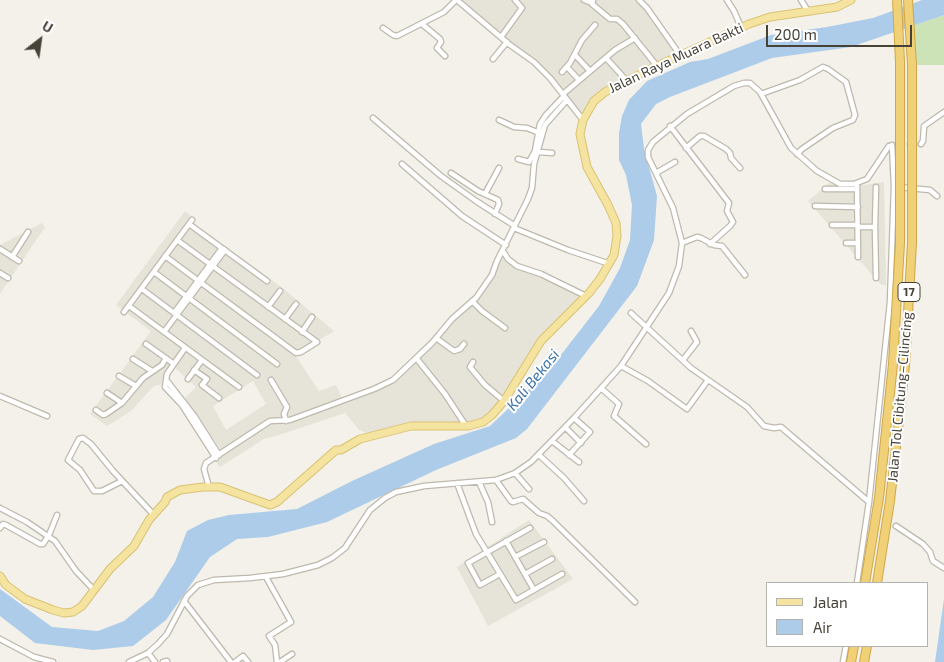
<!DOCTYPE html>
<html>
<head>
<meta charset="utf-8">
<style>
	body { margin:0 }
	#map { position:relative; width:944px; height:662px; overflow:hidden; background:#f3f1e9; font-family:"Exo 2",sans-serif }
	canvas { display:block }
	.legend { position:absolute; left:766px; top:582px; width:162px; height:65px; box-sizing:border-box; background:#fff; border:1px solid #b5b3af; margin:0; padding:6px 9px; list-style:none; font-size:15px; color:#464238 }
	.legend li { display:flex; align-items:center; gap:10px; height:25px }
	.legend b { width:25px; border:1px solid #b5b3af }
	.north { position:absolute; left:15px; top:15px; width:50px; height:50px; -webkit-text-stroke:4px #fff; paint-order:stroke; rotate:30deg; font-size:14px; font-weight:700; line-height:20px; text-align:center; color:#464238 }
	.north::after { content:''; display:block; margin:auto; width:18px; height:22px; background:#464238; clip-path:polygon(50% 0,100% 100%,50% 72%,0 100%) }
	.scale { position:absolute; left:766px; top:25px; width:146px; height:22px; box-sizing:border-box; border:2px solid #464238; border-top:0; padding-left:6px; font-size:15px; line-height:18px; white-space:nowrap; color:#464238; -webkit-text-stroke:4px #fff; paint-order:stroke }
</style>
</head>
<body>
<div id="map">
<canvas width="944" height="662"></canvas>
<ul class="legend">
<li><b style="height:6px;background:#f5e3a0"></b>Jalan</li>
<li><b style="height:14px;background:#acccea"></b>Air</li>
</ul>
<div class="north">U</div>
<div class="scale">200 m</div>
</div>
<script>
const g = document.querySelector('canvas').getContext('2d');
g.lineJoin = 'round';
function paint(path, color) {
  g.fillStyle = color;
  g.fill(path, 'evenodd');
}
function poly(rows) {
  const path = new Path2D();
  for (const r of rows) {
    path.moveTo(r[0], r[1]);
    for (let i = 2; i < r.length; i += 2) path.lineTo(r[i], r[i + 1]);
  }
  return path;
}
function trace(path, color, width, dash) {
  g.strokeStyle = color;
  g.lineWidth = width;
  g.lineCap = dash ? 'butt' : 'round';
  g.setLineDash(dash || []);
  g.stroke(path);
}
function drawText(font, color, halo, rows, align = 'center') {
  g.font = font + ' "Exo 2",sans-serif';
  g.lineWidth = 4;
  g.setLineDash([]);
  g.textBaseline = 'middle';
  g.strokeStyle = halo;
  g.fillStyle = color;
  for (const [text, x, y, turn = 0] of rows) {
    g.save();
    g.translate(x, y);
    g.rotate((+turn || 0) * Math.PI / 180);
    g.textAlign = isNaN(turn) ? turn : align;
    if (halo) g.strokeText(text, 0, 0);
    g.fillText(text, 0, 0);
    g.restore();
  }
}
paint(poly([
	[455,0,638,0,680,53,598,91,580,119,553,85,532,62],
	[884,182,886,286,880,284,808,201,829,183,850,187],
	[185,211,194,218,192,222,280,286,334,331,295,355,319,391,336,385,342,398,391,378,478,291,492,271,498,257,506,253,517,263,587,292,543,335,526,358,497,406,483,419,470,423,413,423,367,433,359,430,345,413,282,434,264,439,220,467,210,455,220,449,184,399,196,387,174,367,168,375,170,382,154,386,131,411,107,426,90,414,151,331,116,305],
	[253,381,266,404,226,430,213,406],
	[42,223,45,227,0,294,0,245],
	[529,520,573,579,488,626,457,567]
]), '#e6e3d8');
paint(poly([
	[944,15,944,65,912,65,909,27]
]), '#cbe3b6');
paint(poly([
	[922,0,944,0,944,15,851,47,772,58,670,97,656,104,641,124,644,149,657,196,654,240,637,286,527,429,516,438,436,470,327,522,268,537,237,539,210,557,166,620,133,646,93,650,35,643,0,616,0,589,52,627,98,631,124,621,153,597,175,562,187,531,208,520,229,515,297,509,352,481,434,444,490,426,550,369,599,306,620,268,630,240,632,205,626,175,619,160,619,133,622,116,629,100,647,81,690,62,708,59,771,35,827,27,873,18],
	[944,599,944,662,935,662]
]), '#acccea');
trace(poly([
	[900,145,921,144]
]), '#d0cec6', 4.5, [4.5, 2]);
const street = poly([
	[457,0,510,45,534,62,550,78,583,120],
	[584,0,592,3],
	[593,0,592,4,610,19,617,19,623,24,657,66],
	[639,0,647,8,680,55],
	[727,0,734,11,741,27],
	[801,0,808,11],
	[422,24,440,39,441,42,437,48,445,56],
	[383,28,393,35,397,36,444,12,456,0],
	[501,37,522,8,515,0],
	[575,55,590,71],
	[606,58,627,81],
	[493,59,507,42],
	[567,67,579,80],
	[562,72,570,63,582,40,595,25],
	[563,94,615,50,635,38],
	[761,94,800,80,823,67,828,69,846,82,855,115,853,120,833,128,802,149,797,154],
	[373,118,441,176,476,201,515,226],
	[499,120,514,127,527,128,537,132],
	[670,126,729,203,727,211,733,222,730,226,710,244],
	[921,144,923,141,924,126,944,112],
	[686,148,700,136,704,136,726,149,730,153,731,158,740,168],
	[539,152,552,153],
	[518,159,529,162,535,151,540,124,546,115,564,96],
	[402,164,462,216,506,245],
	[451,173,478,191,498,200,499,204,495,214],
	[656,173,675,162],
	[857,183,858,257],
	[898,187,930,190,937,196],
	[825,189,857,189],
	[485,194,499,168],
	[815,206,858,207],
	[189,224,267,281],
	[832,225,858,225],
	[858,227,875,227,876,187],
	[875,227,876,278],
	[514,228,568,250,610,264],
	[682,243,697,237,701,238,714,245,722,246,745,275],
	[846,243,858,243],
	[0,249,19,261],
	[503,251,508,259,517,266,541,274,586,296],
	[165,256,296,353,301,352,317,342,177,240],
	[12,257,28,232],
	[154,272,277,364],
	[0,273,8,278],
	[142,289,257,375],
	[472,301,482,311,505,328],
	[129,306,239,387],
	[268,307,280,291],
	[124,312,192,220],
	[174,313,222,248],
	[631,313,691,368,747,407,764,426,774,428,781,427,869,502],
	[285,319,296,304],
	[164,332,225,250],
	[302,332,312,317],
	[436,338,454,351,460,349,464,344],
	[146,344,174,364],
	[185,348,167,374,165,387,182,405,216,458],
	[133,359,152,371],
	[417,359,445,394,466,426],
	[683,360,697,342,691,331],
	[473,362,470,367,485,385,504,401],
	[621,366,648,381,687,409,708,380],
	[194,370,207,379,202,385,219,398],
	[119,376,136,386],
	[188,379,202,360],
	[271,380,287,407,284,414,286,421],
	[167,381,195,417,219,455],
	[601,388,619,404,614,416,646,444],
	[107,393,122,403],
	[0,396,47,416],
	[96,410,103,415,106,414,122,403,143,378,162,365,166,358],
	[565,427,581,443],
	[552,441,579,462],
	[539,455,564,478,584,501],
	[569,455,590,432,574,418],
	[515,473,529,489],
	[496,480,511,501,513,502,523,499,539,513,547,516,553,521,635,602],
	[122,481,102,491,94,491,80,470,68,460,79,439,83,438,91,444,113,471,153,514],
	[479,482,488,502,492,522],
	[457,483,476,534,516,600,562,574],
	[209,487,204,469,206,463,270,421,290,420,374,389,393,380,432,343,452,319,476,298,492,275,497,261,528,199,532,188,534,164,545,125,567,100],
	[0,508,27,522,55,541,76,571,94,590],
	[896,526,923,544,930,552,933,561,944,568],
	[0,528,3,524,6,525,40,544,43,544,49,535,57,515],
	[506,541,534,590],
	[515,557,544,542],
	[500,574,480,585,468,563,530,528],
	[525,574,552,559],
	[266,577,291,622,269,636,275,645,277,662],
	[857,583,869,502,890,302,894,186,892,145],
	[184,601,231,662],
	[0,639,34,657,53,662],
	[148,653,155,662],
	[129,662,148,653,158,644,167,634,187,596,198,585,214,580,250,578,283,574,318,565,332,558,345,548,370,510,385,498,396,492,424,486,496,480,515,473,531,462,574,418,621,366,669,293,679,266,682,243,673,208,648,157,648,150,653,142,687,114,734,86,744,83,750,83,760,92,791,148,817,171,840,184,854,184,867,179,889,146],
	[163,662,167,661],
	[235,662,243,656,248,662],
	[280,662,292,654],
	[843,662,846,646]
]);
const primary = poly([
	[0,576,6,585,25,599,53,610,64,613,73,612,82,606,110,569,134,546,149,520,165,502,167,497,180,490,203,487,220,487,270,505,277,502,336,450,341,450,360,439,411,426,468,426,483,422,492,415,504,401,541,341,589,293,600,279,614,255,617,236,616,223,608,205,587,167,580,134,583,120,594,101,605,92,657,66,749,24,770,17,837,7,851,0]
]);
const highway = poly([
	[851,662,854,646],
	[864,662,867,646]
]);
trace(street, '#beb9ad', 7);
trace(primary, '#d9c272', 9);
trace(highway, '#cfa747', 10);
trace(street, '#fff', 4.5);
trace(primary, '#f5e3a0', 7);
trace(highway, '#f0d177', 8);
const highwayBridge = poly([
	[865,583,879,498,893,364,900,243,900,62,897,0],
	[877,583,890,501,905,366,912,243,912,65,908,0]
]);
trace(highwayBridge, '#cfa747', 10, []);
trace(highwayBridge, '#f0d177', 8);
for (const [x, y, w] of [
	[909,292,22]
]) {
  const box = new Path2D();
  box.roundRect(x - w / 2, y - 9.5, w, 19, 4);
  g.fillStyle = '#fff';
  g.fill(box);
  trace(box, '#464238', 1);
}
drawText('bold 12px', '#464238', null, [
	["17",909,292]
]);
drawText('14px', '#464238', '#fff', [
	["Jalan Raya Muara Bakti",676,58,-25],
	["Jalan Tol Cibitung–Cilincing",900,397,-85]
]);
drawText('italic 15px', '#3b72a8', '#fff', [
	["Kali Bekasi",533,380,-51]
]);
</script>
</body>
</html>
